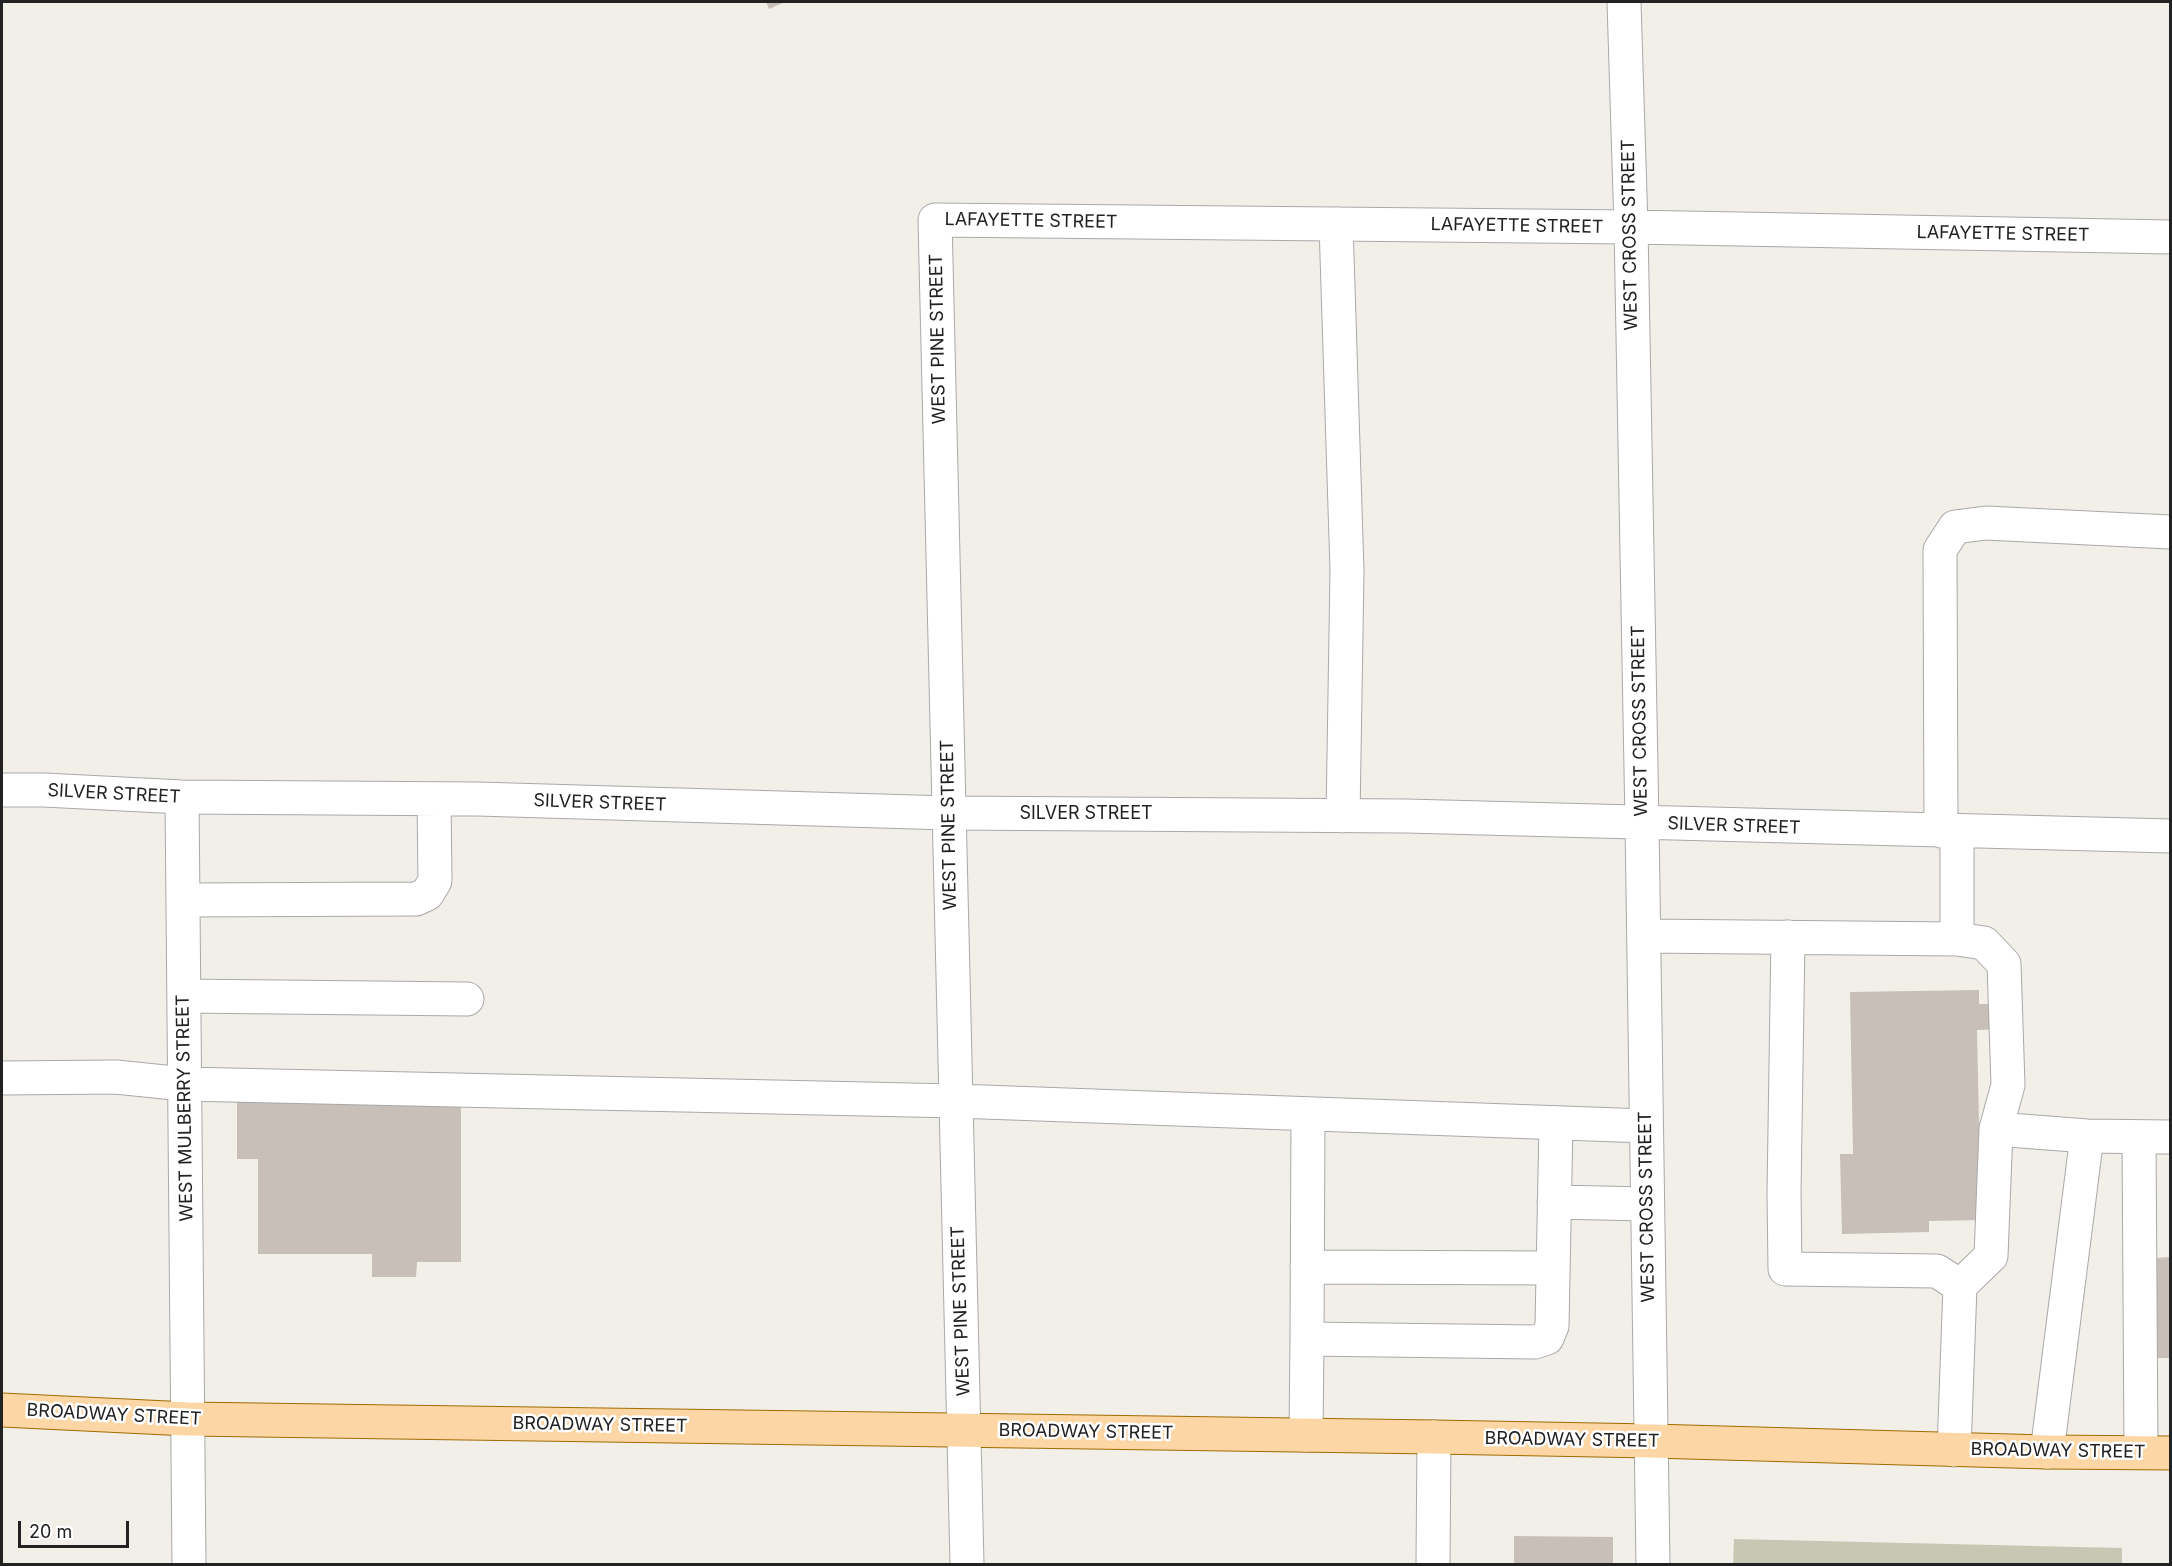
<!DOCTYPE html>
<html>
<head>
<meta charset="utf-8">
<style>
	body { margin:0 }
	#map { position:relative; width:2172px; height:1566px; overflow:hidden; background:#f2efe9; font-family:Inter,sans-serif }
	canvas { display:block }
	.frame { position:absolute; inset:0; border:3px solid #222; pointer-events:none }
	.scale { position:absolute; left:18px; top:1521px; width:111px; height:27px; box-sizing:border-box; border:3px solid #222; border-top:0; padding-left:8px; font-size:18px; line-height:21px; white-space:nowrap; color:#222; -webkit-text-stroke:4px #fff; paint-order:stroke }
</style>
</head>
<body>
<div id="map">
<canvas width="2172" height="1566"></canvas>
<div class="frame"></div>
<div class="scale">20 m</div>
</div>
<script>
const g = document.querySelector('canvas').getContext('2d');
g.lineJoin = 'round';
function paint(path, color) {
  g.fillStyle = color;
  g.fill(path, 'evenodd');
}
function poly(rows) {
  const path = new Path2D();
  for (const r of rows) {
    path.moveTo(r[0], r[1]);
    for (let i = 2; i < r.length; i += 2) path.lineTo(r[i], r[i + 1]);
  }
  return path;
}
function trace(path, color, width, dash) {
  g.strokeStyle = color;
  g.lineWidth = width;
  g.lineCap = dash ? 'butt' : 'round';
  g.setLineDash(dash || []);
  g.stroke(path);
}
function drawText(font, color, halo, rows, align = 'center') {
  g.font = font + ' Inter,sans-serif';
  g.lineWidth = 5;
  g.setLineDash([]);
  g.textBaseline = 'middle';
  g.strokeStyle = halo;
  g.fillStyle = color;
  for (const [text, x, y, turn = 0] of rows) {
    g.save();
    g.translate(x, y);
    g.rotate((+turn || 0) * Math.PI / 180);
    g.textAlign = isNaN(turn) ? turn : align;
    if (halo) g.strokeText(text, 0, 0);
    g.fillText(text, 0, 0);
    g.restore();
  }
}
paint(poly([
	[1734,1539,2122,1548,2122,1564,1733,1564]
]), '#c7c7b4');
paint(poly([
	[766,2,785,2,769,9],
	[1979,990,1979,1004,2003,1004,2004,1029,1977,1030,1981,1220,1929,1221,1929,1232,1842,1234,1840,1154,1853,1154,1850,992],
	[237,1098,461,1098,461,1262,417,1262,416,1277,372,1277,372,1254,258,1254,258,1159,237,1159],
	[2170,1257,2170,1358,2154,1358,2156,1258],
	[1514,1536,1613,1537,1613,1564,1514,1564]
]), '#c7bfb8');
const minor = poly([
	[1624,2,1631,227,1642,823,1653,1564],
	[1336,224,1347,571,1343,816],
	[2,790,44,790,182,797,478,799,948,813,1406,816,2170,836],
	[182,797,189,1564],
	[1941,831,1940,550,1955,527,1986,523,2170,532],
	[183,900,416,899,427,894,435,881,434,799],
	[1644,936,1957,939,1957,831],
	[1788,937,1784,1193,1785,1269,1937,1271,1960,1286,1954,1450],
	[1957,939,1984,943,2004,964,2008,1085,1996,1129,1991,1256,1960,1286],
	[184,996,467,999],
	[2,1078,116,1077,184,1084,956,1101,1646,1126],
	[1308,1114,1307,1339,1535,1342,1547,1338,1552,1326,1556,1123],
	[1996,1129,2087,1136,2170,1137],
	[2139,1137,2141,1451],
	[1554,1202,1647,1204],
	[1307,1267,1553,1268],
	[1306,1435,1307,1339],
	[2047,1452,2087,1136],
	[967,1564,935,220,1631,227,2170,237],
	[1433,1564,1434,1437]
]);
const major = poly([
	[2,1410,188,1419,1434,1437,1651,1441,2047,1452,2170,1453]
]);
trace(minor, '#a9a9a9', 35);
trace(major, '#a06b00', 35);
trace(minor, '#fff', 33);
trace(major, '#fcd6a4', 33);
drawText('18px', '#222', '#fff', [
	["LAFAYETTE STREET",1031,221,1],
	["LAFAYETTE STREET",1517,226,1],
	["LAFAYETTE STREET",2003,234,1],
	["WEST CROSS STREET",1630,235,-91],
	["WEST PINE STREET",938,339,-91],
	["WEST CROSS STREET",1640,721,-91],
	["SILVER STREET",114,794,3],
	["SILVER STREET",600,803,2],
	["SILVER STREET",1086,814],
	["WEST PINE STREET",949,825,-91],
	["SILVER STREET",1734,826,2],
	["WEST MULBERRY STREET",185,1108,-91],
	["WEST CROSS STREET",1647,1207,-91],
	["WEST PINE STREET",961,1311,-92],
	["BROADWAY STREET",114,1415,3],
	["BROADWAY STREET",600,1425,1],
	["BROADWAY STREET",1086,1432,1],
	["BROADWAY STREET",1572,1440,1],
	["BROADWAY STREET",2058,1451,1]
]);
</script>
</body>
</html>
